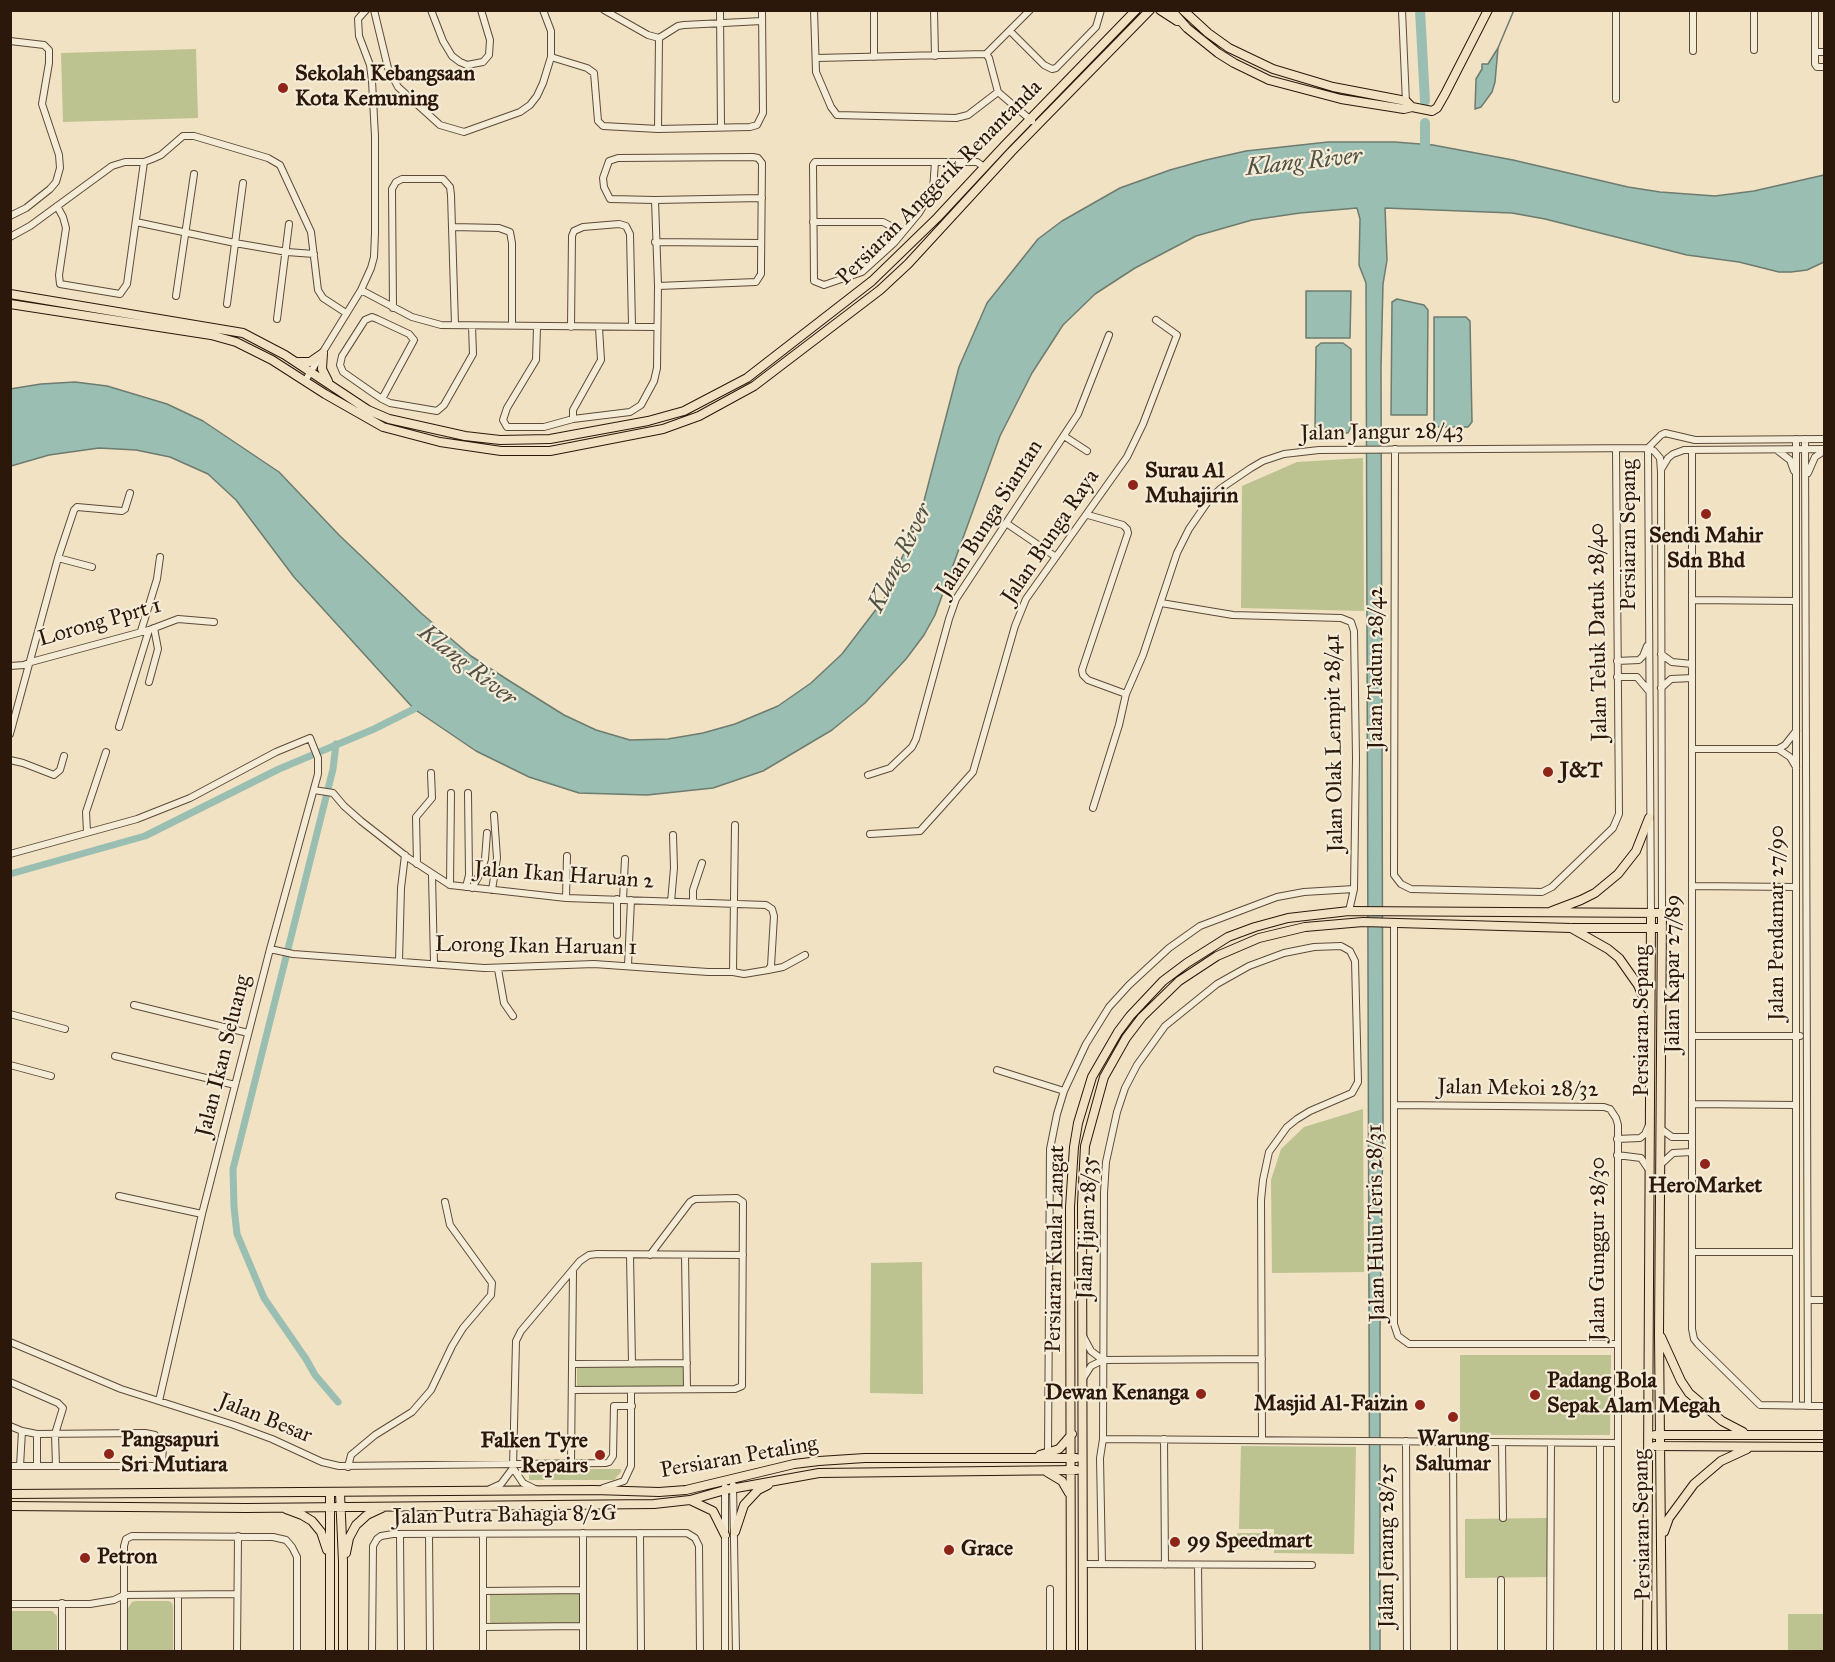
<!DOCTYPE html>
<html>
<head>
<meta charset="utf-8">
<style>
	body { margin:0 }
	#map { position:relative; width:1835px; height:1662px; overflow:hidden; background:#f0e2c3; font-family:"IM FELL Great Primer",serif }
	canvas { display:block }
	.frame { position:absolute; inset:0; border:12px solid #2c170b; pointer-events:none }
</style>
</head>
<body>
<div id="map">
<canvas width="1835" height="1662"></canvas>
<div class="frame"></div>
</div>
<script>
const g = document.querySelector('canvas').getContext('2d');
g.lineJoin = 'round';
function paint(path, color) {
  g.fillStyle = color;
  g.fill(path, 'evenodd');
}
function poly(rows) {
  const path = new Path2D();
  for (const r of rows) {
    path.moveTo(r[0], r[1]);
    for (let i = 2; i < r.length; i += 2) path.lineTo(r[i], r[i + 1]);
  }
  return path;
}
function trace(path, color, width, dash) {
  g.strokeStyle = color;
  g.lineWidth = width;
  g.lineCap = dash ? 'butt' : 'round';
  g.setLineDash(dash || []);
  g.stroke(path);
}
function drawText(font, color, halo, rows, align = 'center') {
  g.font = font + ' "IM FELL Great Primer",serif';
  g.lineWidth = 4.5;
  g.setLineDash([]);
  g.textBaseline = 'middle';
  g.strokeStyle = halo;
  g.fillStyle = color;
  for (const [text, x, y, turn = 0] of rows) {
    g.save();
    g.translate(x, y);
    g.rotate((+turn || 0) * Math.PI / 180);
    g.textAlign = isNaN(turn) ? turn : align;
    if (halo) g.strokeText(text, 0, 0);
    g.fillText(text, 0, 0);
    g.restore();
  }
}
paint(poly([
	[196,49,198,118,63,122,61,53],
	[1363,458,1364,611,1241,608,1242,486,1297,462],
	[1363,1109,1364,1272,1272,1273,1271,1180,1281,1149,1304,1127],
	[922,1262,923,1394,870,1393,871,1263],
	[1460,1355,1611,1355,1610,1435,1460,1435],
	[577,1366,684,1366,684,1388,577,1388],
	[1241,1446,1356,1447,1354,1554,1274,1553,1274,1529,1239,1529],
	[529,1469,621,1469,621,1472,614,1480,529,1480],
	[1548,1518,1549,1577,1465,1578,1465,1519],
	[1237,1533,1271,1533,1271,1550,1237,1549],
	[490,1594,579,1594,579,1624,490,1624],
	[136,1601,169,1601,172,1603,173,1607,173,1651,128,1651,128,1608,132,1602],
	[10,1611,52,1611,57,1616,57,1651,11,1651],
	[1788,1614,1824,1614,1824,1651,1788,1651]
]), '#bdc291');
const water = poly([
	[1498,48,1495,82,1492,92,1481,107,1475,109,1476,79,1482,69,1482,64,1488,64,1498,48],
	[1328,142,1395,142,1433,145,1513,160,1628,187,1660,192,1715,196,1754,191,1824,175,1824,262,1807,270,1791,272,1779,272,1739,262,1687,255,1545,219,1512,213,1385,208,1387,260,1383,284,1381,367,1383,1123,1380,1332,1380,1651,1370,1651,1366,283,1359,265,1360,219,1357,208,1300,213,1252,220,1196,236,1135,268,1095,294,1063,325,1032,373,1000,436,935,615,924,635,906,659,865,703,832,730,763,771,713,788,647,795,579,793,529,777,476,751,414,709,294,577,236,500,208,474,170,457,136,450,99,448,49,455,11,466,10,389,41,384,75,382,107,386,167,404,203,421,279,472,339,535,421,613,471,656,508,680,564,715,596,730,630,740,668,739,703,733,735,724,778,706,811,683,842,654,884,599,920,516,959,367,987,303,1038,239,1062,221,1120,188,1170,170,1206,160,1246,151,1328,142],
	[1306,291,1351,291,1350,338,1306,338,1306,291],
	[1397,299,1424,305,1428,310,1427,415,1391,415,1392,302,1397,299],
	[1434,317,1466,317,1470,321,1472,422,1468,427,1438,427,1434,421,1434,317],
	[1321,343,1343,343,1351,349,1351,427,1348,433,1318,433,1315,429,1316,347,1321,343]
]);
paint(water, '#9abeb2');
trace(water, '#6e7b6f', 1.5);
trace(poly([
	[1498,48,1514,10]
]), '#6e7b6f', 1.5);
trace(poly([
	[336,744,333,769,233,1169,234,1207,237,1234,264,1298,306,1359,315,1375,338,1402],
	[10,874,145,836,279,769,374,729,414,709,419,704]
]), '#9abeb2', 7);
trace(poly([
	[1420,10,1425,101],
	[1425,159,1425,123]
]), '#9abeb2', 10);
const minor = poly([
	[374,10,388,68,398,87,440,125,464,132,520,112,530,105,537,96,543,83,551,57,551,31,543,10],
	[431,10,443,41,452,56,460,62,467,65,483,62,489,55,490,40,481,10],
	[604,10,648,35,659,38,678,26,684,25,762,21],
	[720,10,721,127],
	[814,10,816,72,831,107,837,115,956,118,968,115,998,92],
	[874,10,874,57],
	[934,10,935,56],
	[1402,10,1406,103],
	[1616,10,1616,99],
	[1754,10,1754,50],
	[1815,10,1815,64,1817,67,1824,67],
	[1011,32,1044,65,1052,69,1056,68,1096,27,1101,10],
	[10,41,44,45,49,50,49,63,42,104,59,155,60,168,56,182,50,189,26,208,10,216],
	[1693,51,1693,10],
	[1815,52,1824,52],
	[986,54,989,58,998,92,1032,121],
	[551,57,587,68,594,73,598,121,603,126,658,129,750,127,757,125,763,113,762,10],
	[816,58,986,54,1030,10],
	[658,129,659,38],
	[935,162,933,190,919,213,894,243,862,272,824,285,814,281,813,165,815,162,977,162,984,167],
	[57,206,63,217,66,228,59,275,60,284,120,294,127,284,144,162],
	[136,222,235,243,287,252,314,254],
	[813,222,883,222,902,232],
	[453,227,499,228,510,232,512,243,512,325],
	[10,237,30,226,112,166,125,162,144,162,152,159,161,155,183,136,194,136,268,158,280,165,311,232,318,290,323,298,346,313],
	[655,242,761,243],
	[658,286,756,282,761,274,761,268,762,163,758,158,753,157,618,158,609,161,603,178,604,187,610,199,655,200,762,198],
	[361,290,412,317,441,325,656,327],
	[176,296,194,174],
	[227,304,243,183],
	[393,308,392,189,396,182,402,179,443,179,450,187,451,195,455,325],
	[277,319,289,224],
	[537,327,536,360,507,408,503,420,507,427,544,427,573,419,630,412,641,405,654,381,657,368,658,286,655,200],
	[571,327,572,236,574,231,583,227,619,224,626,226,630,234,632,326],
	[305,381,361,290,371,268,374,257,375,233,375,136,372,81,370,65,359,36,358,19,366,10],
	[382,399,414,340,409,334,377,319,372,317,365,320,342,356,340,365,343,372,373,393,382,399,390,403,437,411,444,405,473,354,472,326],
	[573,419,573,410,601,360,599,328],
	[1064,436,1087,451],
	[1796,439,1796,1406],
	[1805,439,1808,1406],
	[1648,448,1654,451,1660,458,1661,472,1662,913],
	[1648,448,1651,914],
	[1648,448,1661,435,1665,433,1695,440,1824,439],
	[1395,449,1394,875,1401,884,1411,889,1542,892,1552,887,1613,828,1619,814,1616,449],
	[1692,450,1692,1329,1694,1339,1698,1344,1760,1405,1824,1406],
	[1777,450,1790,460,1794,471],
	[1662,468,1668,458,1673,454,1684,450,1824,449],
	[1808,473,1815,457,1824,451],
	[1088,515,1123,525,1127,529,1128,533,1082,670,1083,675,1088,680,1126,694],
	[1006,523,1056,557],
	[58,558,92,567],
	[1692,600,1796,601],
	[1161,603,1233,615,1341,618,1351,622,1354,631,1356,758,1354,889,1349,911],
	[141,631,157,579,160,557],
	[1661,654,1672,662,1692,664],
	[1617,661,1639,660,1643,656,1647,646],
	[10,666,24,665,31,662,149,630,178,619,214,622],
	[1617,677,1637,677,1648,690],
	[149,682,158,649,154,628],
	[1661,688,1671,679,1692,678],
	[119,727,149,630],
	[10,734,58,558,74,510,77,507,122,511,125,509,130,493],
	[1692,749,1778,749,1790,757,1796,767],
	[1778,749,1785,745,1796,731],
	[10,760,23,763,54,775,60,770,64,756],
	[868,775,890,768,912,747,916,739,949,619,956,599,1078,414,1109,335],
	[1093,808,1119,725,1126,694,1143,655,1177,553,1189,529,1209,500,1220,489,1251,468,1263,461,1284,454,1319,450,1648,448],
	[87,832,86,812,106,752],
	[870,834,920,831,973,772,1015,626,1026,599,1127,457,1143,424,1177,335,1156,320],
	[10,854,137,819,190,798,276,752,310,738,318,758,318,774,270,949,202,1214,159,1401],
	[417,864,416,817,432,798,431,773],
	[432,875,434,963],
	[450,885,451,793],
	[1692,886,1796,887],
	[466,887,469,875,468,793],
	[472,888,481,872,485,859,487,833],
	[492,890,497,858,494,815],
	[566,898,567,856],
	[617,899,617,935],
	[623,900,625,859],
	[671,902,674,868,673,835],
	[693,902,693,890,702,863],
	[1394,923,1394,1324,1398,1336,1409,1344,1617,1344],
	[270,949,293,954,484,968,594,964,708,972,733,972,744,974,768,970,771,966,774,916,772,909,766,905,566,898,450,885,407,857,361,821,344,806,333,793,314,790],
	[399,961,401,888,405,855],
	[628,965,631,900],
	[498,969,504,1003,513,1016],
	[768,970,783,967,805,955],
	[733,972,735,825],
	[134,1005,248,1033],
	[10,1014,65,1029],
	[1692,1036,1800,1036],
	[115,1056,235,1085],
	[10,1065,51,1076],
	[997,1070,1064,1091],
	[1692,1104,1796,1105],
	[1394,1105,1604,1107,1610,1109,1616,1118,1618,1125,1618,1652],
	[1661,1129,1672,1137,1692,1137],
	[1617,1139,1640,1138,1645,1134,1649,1125],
	[1617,1155,1641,1158,1649,1170],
	[1661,1164,1673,1153,1692,1152],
	[119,1196,202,1214],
	[1692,1252,1796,1252],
	[630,1255,632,1364],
	[685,1255,687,1389],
	[1808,1300,1824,1300],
	[1083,1336,1091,1351,1103,1360],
	[10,1342,121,1389,234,1425,272,1439,322,1462,339,1466,606,1463,609,1462,613,1456,614,1406,632,1406],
	[573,1364,687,1363],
	[1084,1377,1091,1366,1103,1360,1262,1359],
	[10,1382,58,1403,63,1408,55,1434,56,1466],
	[572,1390,735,1389,742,1386,743,1202,737,1198,695,1199,690,1202,650,1255],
	[10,1426,22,1431,37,1434,145,1433,155,1435,163,1447,162,1462,157,1466,10,1466],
	[37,1434,37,1466],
	[1103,1439,1617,1443],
	[1164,1439,1165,1565],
	[1406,1441,1407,1652],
	[1453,1442,1454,1652],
	[1502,1442,1503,1518],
	[1600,1443,1600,1652],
	[1048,1453,1050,1149,1057,1114,1064,1091,1086,1044,1109,1007,1129,985,1169,948,1200,926,1277,897,1304,892,1354,889],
	[571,1463,573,1272],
	[20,1466,22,1431],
	[348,1467,351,1455,375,1435,412,1412,431,1390,452,1346,463,1328,491,1295,492,1283,450,1225,445,1202],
	[733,1485,736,1652],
	[725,1487,725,1652],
	[603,1488,624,1481,631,1466,631,1390],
	[490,1489,501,1484,513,1468],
	[535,1489,523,1483,513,1468,516,1341,521,1331,580,1261,589,1255,597,1254,743,1255],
	[583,1533,583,1652],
	[640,1533,641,1652],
	[400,1534,401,1652],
	[429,1534,430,1652],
	[483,1534,483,1652],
	[1083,1564,1312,1565],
	[1102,1564,1100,1458,1103,1439,1104,1193,1106,1162,1117,1112,1125,1088,1137,1065,1165,1026,1217,984,1249,966,1284,953,1314,947,1341,946,1350,951,1355,961,1358,1082,1352,1093,1310,1111,1297,1119,1287,1127,1269,1152,1263,1180,1261,1200,1262,1440],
	[1198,1565,1199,1652],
	[1501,1580,1501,1652],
	[1050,1589,1050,1652],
	[483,1591,583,1590],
	[178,1595,178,1652],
	[62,1603,62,1652],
	[10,1604,90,1604,114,1600,124,1595,237,1594],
	[483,1627,582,1626],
	[124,1652,124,1546,126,1539,132,1536,273,1537,286,1540,292,1547,297,1557,297,1652],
	[237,1652,238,1536],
	[372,1652,373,1546,377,1539,381,1536,393,1534,687,1533,695,1538,699,1546,700,1652],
	[1550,1652,1551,1443]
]);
const major = poly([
	[1160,10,1177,21],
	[1171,10,1187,28,1218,53,1234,63,1269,80,1341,99,1404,109,1412,107],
	[1183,10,1208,33,1229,48,1273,69,1333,87,1406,101,1412,107,1432,111,1437,108,1445,94,1488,10],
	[10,294,243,333,285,355,368,410,389,419,465,436,500,440,550,439,648,421,684,411,747,378,872,281,937,218,1005,145,1136,10],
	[10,304,211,335,236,342,272,360,325,394,383,427,440,442,501,451,550,451,663,429,699,416,754,386,880,290,908,264,1011,152,1150,10],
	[323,353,322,369,328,381],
	[296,362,310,362,323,353],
	[1552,911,1581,900,1595,893,1618,874,1636,851,1649,818],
	[1571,928,1608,949,1619,958,1638,985,1648,1009],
	[1661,1337,1681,1381,1689,1393,1722,1421,1743,1432],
	[1655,1435,1824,1435],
	[1655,1446,1824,1447],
	[1040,1455,1059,1449,1072,1434],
	[1047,1472,1062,1481,1069,1493],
	[340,1493,343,1562,343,1652],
	[10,1494,594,1490,659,1492,686,1490,794,1464,819,1461,865,1458,1076,1458],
	[692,1501,713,1511,725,1535],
	[10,1506,246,1508,654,1504,690,1500,725,1490,819,1473,1076,1470],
	[286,1509,302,1515,312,1521,321,1532,327,1550],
	[735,1532,744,1505,758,1490,768,1485],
	[1664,1532,1669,1518,1694,1484,1721,1461,1747,1449],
	[346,1553,349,1538,356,1525,367,1515,382,1508],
	[330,1652,330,1493],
	[1071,1652,1070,1207,1074,1147,1078,1123,1092,1077,1118,1032,1130,1016,1163,981,1187,963,1228,937,1255,927,1288,918,1349,911,1662,913,1659,1334,1662,1652],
	[1083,1652,1082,1204,1085,1146,1104,1077,1126,1038,1142,1017,1179,981,1217,956,1259,938,1305,927,1363,922,1571,928,1661,928],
	[1647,1652,1651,914]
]);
trace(minor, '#5d4a39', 8);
trace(major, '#2c170b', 10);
trace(minor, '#f5ecd8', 6);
trace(major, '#f0e2c3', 8);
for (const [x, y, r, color] of [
	[283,88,6,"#8f2418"],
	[1133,485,6,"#8f2418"],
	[1706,514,6,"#8f2418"],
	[1548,772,6,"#8f2418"],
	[1705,1164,6,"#8f2418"],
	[1201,1394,6,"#8f2418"],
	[1535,1395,6,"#8f2418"],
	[1420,1405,6,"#8f2418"],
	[1453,1417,6,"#8f2418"],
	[109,1454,6,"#8f2418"],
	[600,1455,6,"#8f2418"],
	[1175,1542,6,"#8f2418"],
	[949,1550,6,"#8f2418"],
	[85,1558,6,"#8f2418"]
]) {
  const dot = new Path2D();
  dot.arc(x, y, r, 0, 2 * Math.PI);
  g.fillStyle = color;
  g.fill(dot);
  trace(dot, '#f5ecd8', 2);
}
drawText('bold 22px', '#2c170b', '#f5ecd8', [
	["Sekolah Kebangsaan",295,75],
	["Kota Kemuning",295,100],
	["Surau Al",1145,472],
	["Muhajirin",1145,497],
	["Sendi Mahir",1706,537,"center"],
	["Sdn Bhd",1706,562,"center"],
	["J&T",1560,772],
	["HeroMarket",1705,1187,"center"],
	["Padang Bola",1547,1382],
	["Sepak Alam Megah",1547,1407],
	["Dewan Kenanga",1189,1394,"right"],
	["Masjid Al-Faizin",1408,1405,"right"],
	["Warung",1453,1440,"center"],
	["Salumar",1453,1465,"center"],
	["Pangsapuri",121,1441],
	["Sri Mutiara",121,1466],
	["Falken Tyre",588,1442,"right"],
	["Repairs",588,1467,"right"],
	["99 Speedmart",1187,1542],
	["Grace",961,1550],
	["Petron",97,1558]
], 'left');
drawText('22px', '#2c170b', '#f5ecd8', [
	["Persiaran Anggerik Renantanda",940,183,-45],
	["Jalan Jangur 28/43",1382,433,-1],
	["Jalan Bunga Siantan",990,519,-58],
	["Persiaran Sepang",1630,535,-90],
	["Jalan Bunga Raya",1051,537,-56],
	["Lorong Pprt 1",100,623,-16],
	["Jalan Teluk Datuk 28/40",1599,632,-91],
	["Jalan Tadun 28/42",1377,668,-90],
	["Jalan Olak Lempit 28/41",1335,743,-91],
	["Jalan Ikan Haruan 2",564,876,4],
	["Jalan Pendamar 27/90",1778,923,-90],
	["Lorong Ikan Haruan 1",536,947,1],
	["Jalan Kapar 27/89",1674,974,-90],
	["Persiaran Sepang",1643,1021,-90],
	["Jalan Ikan Seluang",224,1056,-76],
	["Jalan Mekoi 28/32",1518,1089,1],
	["Jalan Hulu Teris 28/31",1377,1223,-91],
	["Jalan Jijan 28/35",1088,1228,-88],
	["Persiaran Kuala Langat",1056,1249,-89],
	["Jalan Gunggur 28/30",1599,1249,-90],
	["Jalan Besar",265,1419,22],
	["Persiaran Petaling",739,1458,-10],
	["Jalan Putra Bahagia 8/2G",505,1516,-1],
	["Persiaran Sepang",1643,1525,-91],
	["Jalan Jenang 28/25",1388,1546,-90]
]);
drawText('italic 24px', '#525145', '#f5ecd8', [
	["Klang River",1304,163,-6],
	["Klang River",901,558,-64],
	["Klang River",467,666,38]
]);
</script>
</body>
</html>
